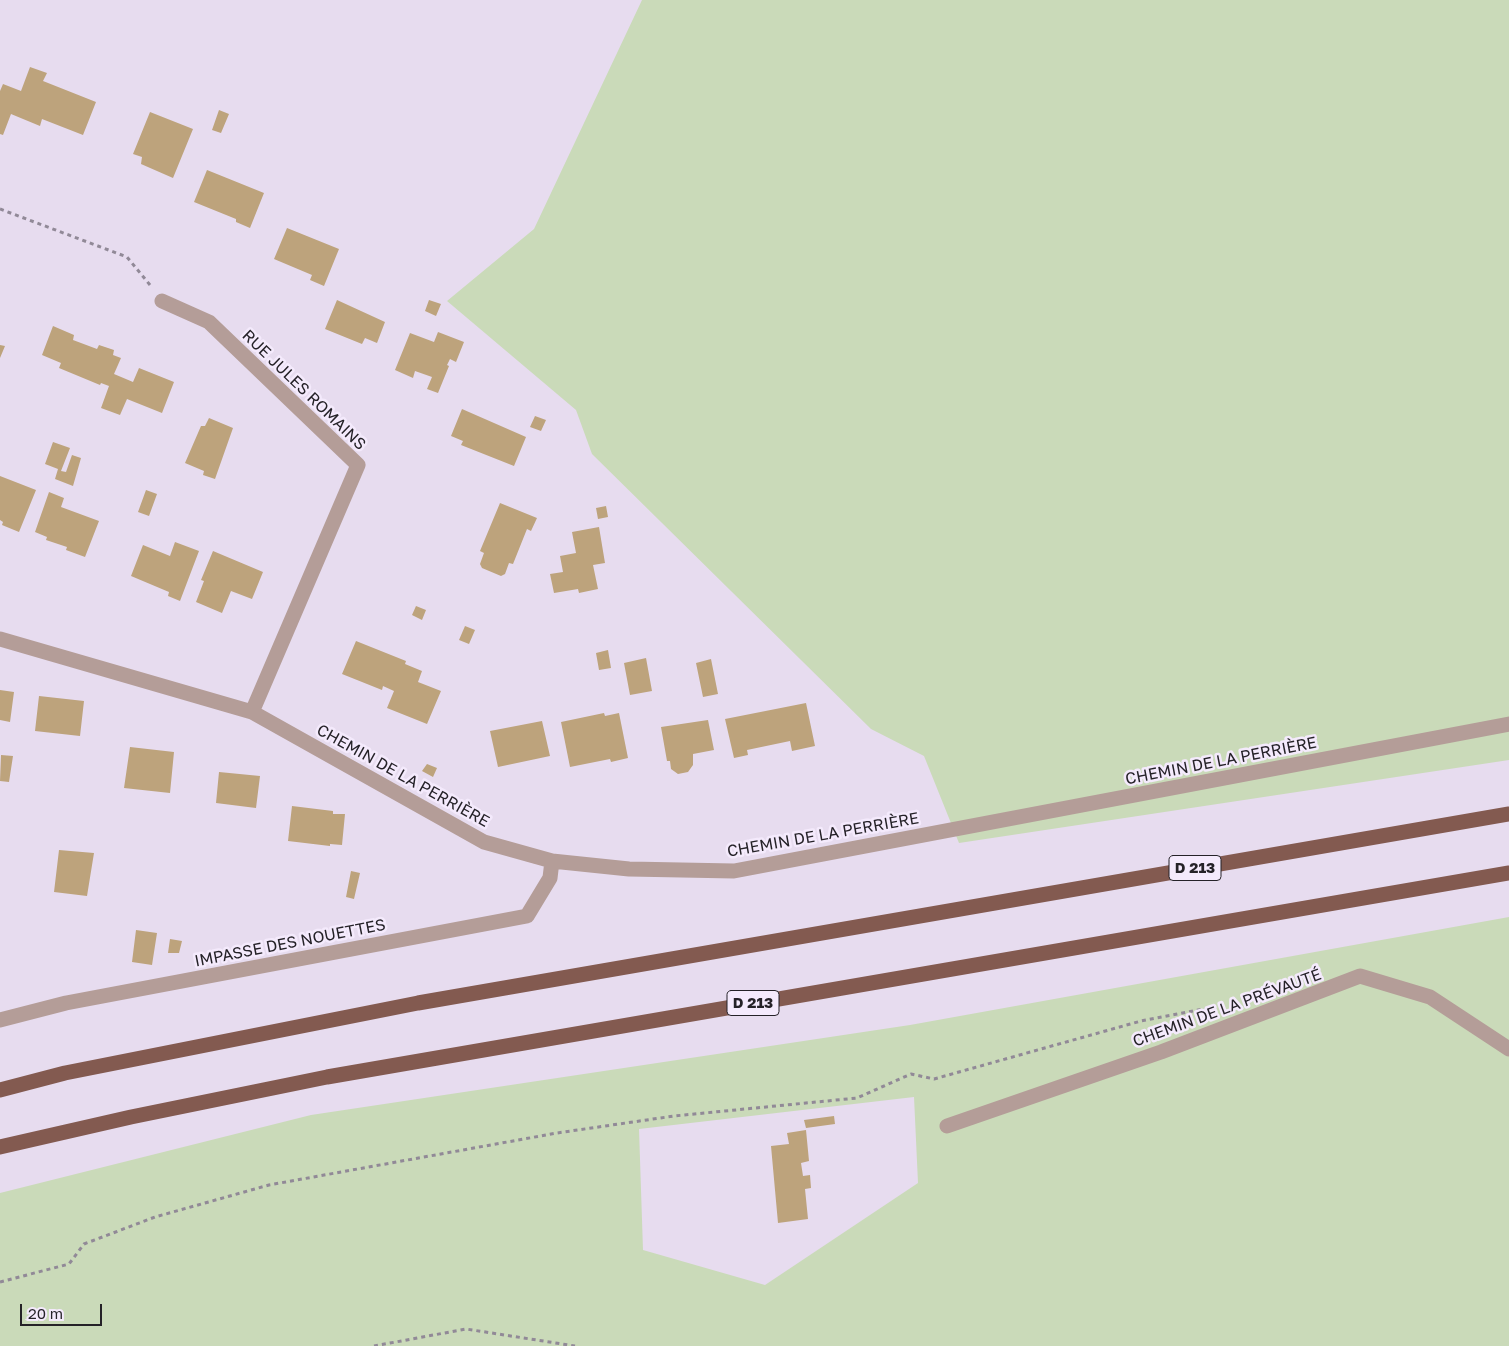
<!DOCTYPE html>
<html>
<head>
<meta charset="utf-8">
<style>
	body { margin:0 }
	#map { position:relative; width:1509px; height:1346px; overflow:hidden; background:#e7dcef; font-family:"Golos Text",sans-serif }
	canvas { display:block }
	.scale { position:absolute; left:20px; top:1304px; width:82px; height:22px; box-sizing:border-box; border:2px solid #252228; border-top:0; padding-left:6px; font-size:15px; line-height:18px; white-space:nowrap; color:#252228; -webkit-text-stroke:4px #f4eafc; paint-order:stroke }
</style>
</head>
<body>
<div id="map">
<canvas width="1509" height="1346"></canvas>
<div class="scale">20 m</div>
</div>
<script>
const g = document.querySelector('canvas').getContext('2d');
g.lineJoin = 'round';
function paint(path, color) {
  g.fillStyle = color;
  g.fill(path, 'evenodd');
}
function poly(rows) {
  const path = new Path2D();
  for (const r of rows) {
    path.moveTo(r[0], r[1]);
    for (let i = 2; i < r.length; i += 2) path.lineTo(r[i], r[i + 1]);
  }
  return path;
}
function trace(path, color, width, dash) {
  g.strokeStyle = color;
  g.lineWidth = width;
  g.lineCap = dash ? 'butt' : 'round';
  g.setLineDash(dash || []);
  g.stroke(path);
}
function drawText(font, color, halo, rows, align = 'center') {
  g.font = font + ' "Golos Text",sans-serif';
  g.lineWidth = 5;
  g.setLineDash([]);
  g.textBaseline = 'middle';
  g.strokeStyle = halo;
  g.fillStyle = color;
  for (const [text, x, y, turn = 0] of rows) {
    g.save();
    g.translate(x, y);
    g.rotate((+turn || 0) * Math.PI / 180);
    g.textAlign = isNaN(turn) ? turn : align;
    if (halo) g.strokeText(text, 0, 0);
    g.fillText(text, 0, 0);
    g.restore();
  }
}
paint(poly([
	[642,0,1509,0,1509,760,959,843,924,756,871,729,592,454,576,410,447,301,534,229],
	[1509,917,1509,1346,0,1346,0,1193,311,1115,910,1025],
	[914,1097,918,1183,765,1285,643,1250,639,1129]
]), '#cadab9');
paint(poly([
	[30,67,47,73,43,81,96,102,83,135,42,119,40,126,11,114,3,135,0,134,0,91,3,84,21,91],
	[219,110,229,114,221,133,212,130],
	[150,112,193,129,173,178,141,164,142,157,133,154],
	[207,170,264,193,250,228,236,222,236,219,194,202],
	[287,228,339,249,324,286,310,280,312,275,274,259],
	[337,300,385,322,377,343,365,338,362,344,325,329],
	[429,300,441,304,436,316,425,311],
	[53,326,74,335,73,340,97,349,99,345,114,350,113,355,121,358,114,374,133,382,139,368,174,382,162,413,127,399,120,415,101,408,109,386,101,383,100,385,59,368,61,363,42,355],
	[438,332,464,342,456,362,450,359,447,365,449,366,438,393,427,389,432,377,415,371,413,378,395,370,410,333,434,342],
	[0,345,5,346,0,358],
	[462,409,526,437,514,466,461,445,463,441,451,436],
	[535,416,546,420,541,431,530,427],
	[209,418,233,428,215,479,203,475,204,471,185,463,201,426,205,426],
	[53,442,70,448,61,471,66,472,72,455,81,458,73,486,55,479,58,469,45,464],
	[0,476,36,490,19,532,2,525,3,522,0,520],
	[146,490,157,494,149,516,138,512],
	[49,492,64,498,61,507,99,521,85,557,66,550,67,547,46,540,47,537,35,532],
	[500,503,537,518,531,531,527,529,513,564,509,563,505,574,501,576,482,568,480,564,484,553,480,551],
	[606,506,608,517,598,519,596,508],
	[599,527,605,563,593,565,598,589,579,593,578,589,554,593,550,574,563,572,560,556,576,553,572,532],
	[175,542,199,551,180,601,168,596,169,592,131,576,143,545,170,556],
	[213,551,263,572,252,599,231,591,222,613,196,602,204,581,201,580],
	[416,606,426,610,422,620,412,615],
	[465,626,475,630,469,644,459,640],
	[356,641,406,661,405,664,422,671,418,682,441,691,427,724,387,708,394,691,383,686,382,690,342,674],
	[608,650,611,668,599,670,596,653],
	[646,658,652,691,630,695,624,663],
	[711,659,718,694,703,697,696,663],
	[0,690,14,692,10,722,0,720],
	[39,696,84,701,80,736,35,731],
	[806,703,815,746,792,751,790,741,747,750,748,755,734,758,725,719],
	[604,713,605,716,619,713,628,758,611,762,610,759,570,767,561,722],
	[708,720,714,750,693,754,693,765,688,772,678,774,671,769,670,761,667,761,661,727],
	[542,721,550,756,498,767,490,731],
	[130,747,174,752,170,793,124,788],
	[1,755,13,756,9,782,0,781],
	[427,764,437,768,433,777,422,771],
	[219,772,260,776,256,808,216,803],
	[292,806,333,811,333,814,345,814,342,845,330,844,330,846,288,841],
	[59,850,94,853,87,896,54,892],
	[351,871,360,873,354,899,346,897],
	[136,930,157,933,152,965,132,962],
	[170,939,182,941,179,953,168,953],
	[834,1116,835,1124,806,1128,804,1120],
	[806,1130,809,1161,801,1163,803,1176,810,1175,811,1188,805,1189,808,1219,778,1223,771,1146,789,1144,787,1133]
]), '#bda37c');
trace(poly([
	[0,209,127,257,150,285],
	[0,1282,69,1264,84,1244,155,1217,269,1185,557,1133,674,1116,857,1098,911,1074,934,1079,1141,1021,1214,1007],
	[374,1346,466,1329,575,1346]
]), '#918997', 3, [4, 4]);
trace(poly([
	[162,301,209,322,358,465,252,712],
	[0,639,252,712,484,842,552,861,629,869,734,871,1509,724],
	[0,1020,66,1003,527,916,550,878,552,861],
	[947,1126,1161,1052,1360,976,1430,997,1509,1049]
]), '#b49d98', 15);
trace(poly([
	[0,1090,65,1073,418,1003,1509,814],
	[0,1147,131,1117,327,1077,1509,873]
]), '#835a50', 15);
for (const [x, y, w] of [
	[1195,868,52],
	[753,1003,52]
]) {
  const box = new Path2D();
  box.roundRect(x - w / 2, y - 12.5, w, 25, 4);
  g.fillStyle = '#f4eafc';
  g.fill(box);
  trace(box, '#252228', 1);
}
drawText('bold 15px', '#252228', null, [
	["D 213",1195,868],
	["D 213",753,1003]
]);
drawText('16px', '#252228', '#f4eafc', [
	["RUE JULES ROMAINS",304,390,44],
	["CHEMIN DE LA PERRIÈRE",1221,761,-11],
	["CHEMIN DE LA PERRIÈRE",403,776,29],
	["CHEMIN DE LA PERRIÈRE",823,835,-10],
	["IMPASSE DES NOUETTES",290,943,-11],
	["CHEMIN DE LA PRÉVAUTÉ",1227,1008,-20]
]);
</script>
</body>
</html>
